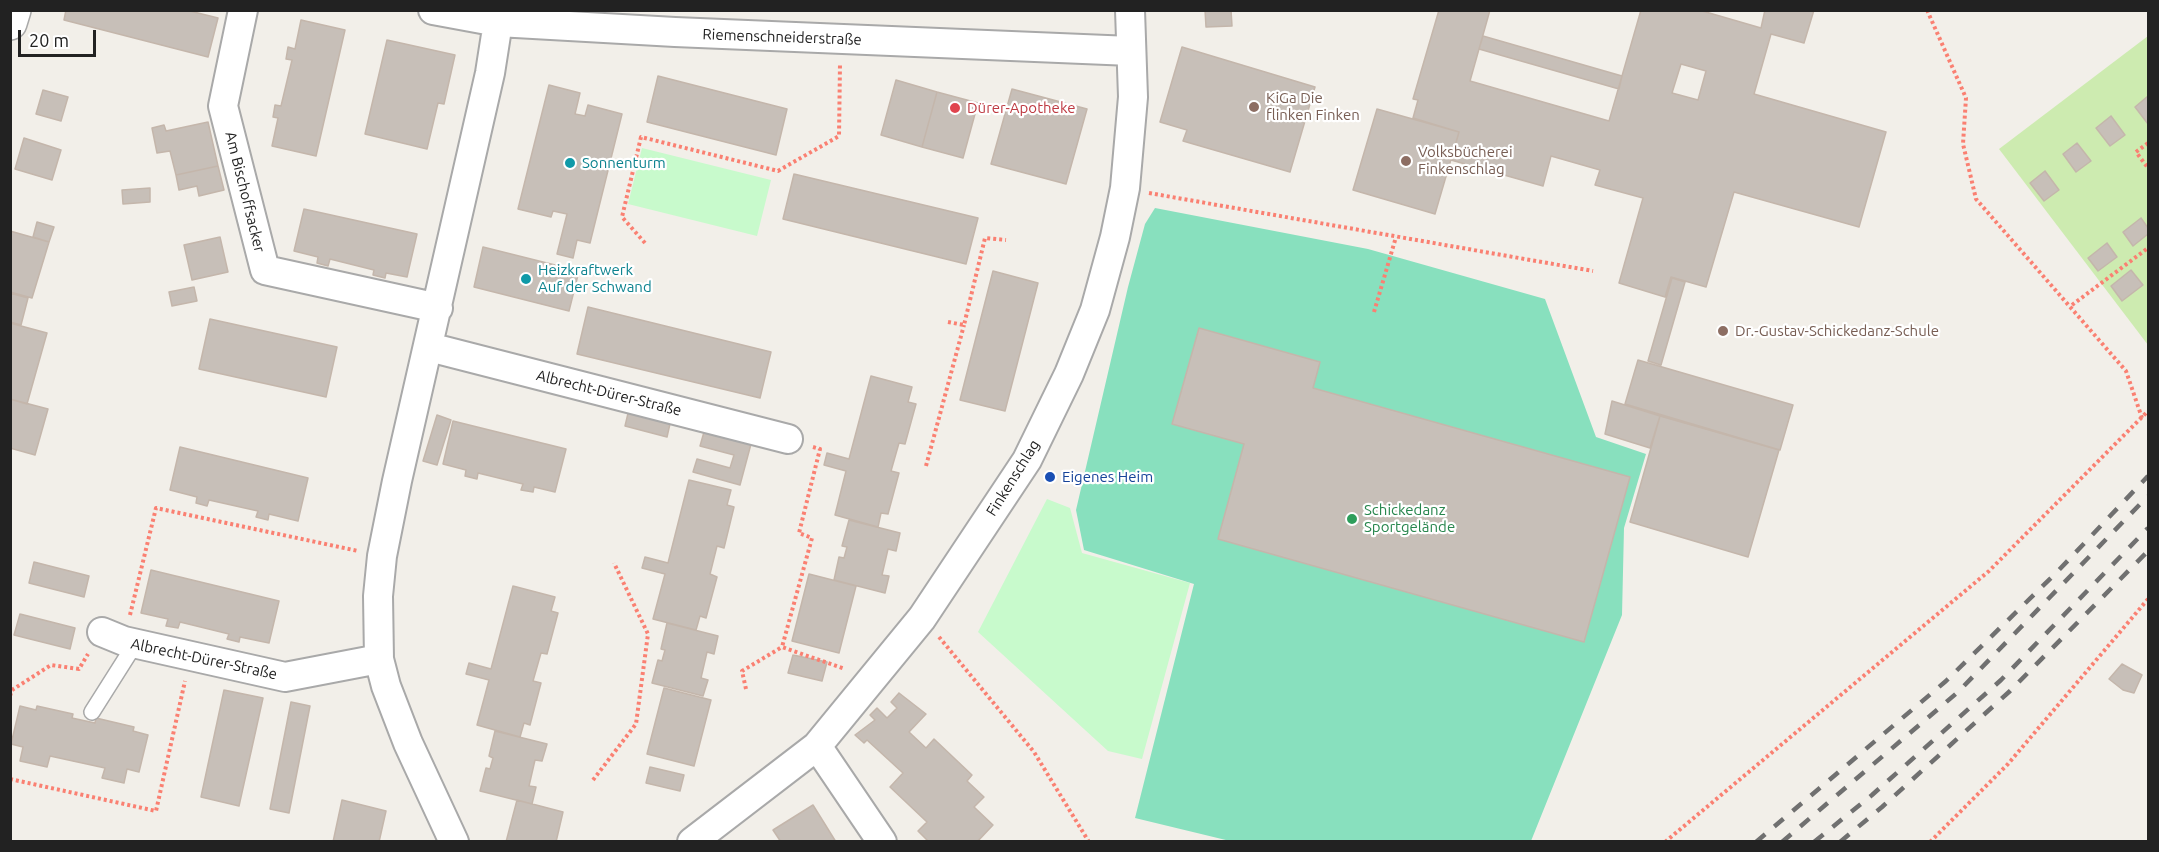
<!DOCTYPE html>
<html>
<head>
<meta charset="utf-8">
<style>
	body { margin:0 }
	#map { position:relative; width:2159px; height:852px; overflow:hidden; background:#f2efe9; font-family:Ubuntu,sans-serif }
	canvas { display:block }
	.frame { position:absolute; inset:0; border:12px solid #222; pointer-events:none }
	.scale { position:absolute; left:18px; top:30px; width:78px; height:27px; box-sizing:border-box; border:3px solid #222; border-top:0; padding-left:8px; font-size:18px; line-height:21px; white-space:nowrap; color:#222; -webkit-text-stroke:4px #fff; paint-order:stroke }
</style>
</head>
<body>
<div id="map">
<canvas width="2159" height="852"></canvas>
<div class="frame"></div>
<div class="scale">20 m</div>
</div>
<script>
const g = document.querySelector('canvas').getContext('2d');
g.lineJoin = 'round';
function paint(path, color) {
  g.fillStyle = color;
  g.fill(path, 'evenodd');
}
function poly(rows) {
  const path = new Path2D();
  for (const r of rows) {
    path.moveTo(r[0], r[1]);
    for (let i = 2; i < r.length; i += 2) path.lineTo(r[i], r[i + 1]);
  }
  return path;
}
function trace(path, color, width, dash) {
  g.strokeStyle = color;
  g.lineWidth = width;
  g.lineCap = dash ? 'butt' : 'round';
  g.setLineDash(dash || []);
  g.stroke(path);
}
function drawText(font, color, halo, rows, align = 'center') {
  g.font = font + ' Ubuntu,sans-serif';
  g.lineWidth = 4.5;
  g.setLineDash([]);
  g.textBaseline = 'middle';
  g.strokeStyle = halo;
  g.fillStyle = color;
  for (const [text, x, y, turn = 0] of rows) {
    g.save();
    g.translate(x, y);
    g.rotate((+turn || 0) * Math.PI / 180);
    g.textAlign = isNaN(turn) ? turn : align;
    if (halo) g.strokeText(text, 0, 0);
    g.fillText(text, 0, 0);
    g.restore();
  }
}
paint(poly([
	[2148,36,2148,345,1999,149]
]), '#cdebb0');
paint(poly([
	[642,148,771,180,757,236,628,204],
	[1047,499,1070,508,1082,553,1190,583,1142,759,1108,751,978,632]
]), '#c8facc');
paint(poly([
	[1155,208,1368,249,1545,299,1596,437,1646,454,1624,528,1622,615,1531,841,1230,841,1135,818,1194,584,1084,550,1076,510,1128,287,1145,224]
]), '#88e0be');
const building = poly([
	[66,10,186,10,218,18,208,57,64,20,66,10],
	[1205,10,1231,10,1232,26,1206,27,1205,10],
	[1439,10,1490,10,1470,81,1609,121,1641,10,1699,10,1761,28,1765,10,1814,10,1804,43,1771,34,1754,94,1886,132,1859,227,1734,192,1706,287,1671,277,1665,297,1619,283,1643,198,1595,185,1600,170,1551,156,1543,186,1451,160,1459,132,1413,118,1418,100,1413,99,1439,10],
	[1681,64,1706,71,1698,100,1672,93,1681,64],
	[301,20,345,30,316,156,272,146,278,118,273,117,275,105,281,106,292,60,286,59,288,47,295,49,301,20],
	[1483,36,1622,76,1619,89,1479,49,1483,36],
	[387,40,455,55,444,104,438,103,427,149,365,134,387,40],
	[1182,47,1315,87,1290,172,1183,141,1187,130,1160,122,1182,47],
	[658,76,787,109,776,155,647,122,658,76],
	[896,80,937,92,922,147,881,135,896,80],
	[549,85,580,93,575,114,585,116,588,105,622,114,590,243,577,240,573,258,557,254,567,214,553,211,551,217,518,209,549,85],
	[1012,89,1087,109,1066,184,991,164,1012,89],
	[43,90,68,97,61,121,36,114,43,90],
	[937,92,978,103,963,158,922,147,937,92],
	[2148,96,2148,124,2135,107,2148,96],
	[1377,109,1459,132,1435,214,1353,190,1377,109],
	[2111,116,2125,135,2110,146,2096,128,2111,116],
	[208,122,218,166,176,175,170,151,157,153,152,128,164,125,166,131,208,122],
	[24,138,61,150,52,180,15,169,24,138],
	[2077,143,2091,161,2076,172,2063,154,2077,143],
	[218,166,224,190,199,196,197,186,179,190,176,175,218,166],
	[2045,171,2059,190,2044,201,2030,183,2045,171],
	[794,174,978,218,966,264,783,219,794,174],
	[150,188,150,202,123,204,122,190,150,188],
	[304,209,417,234,407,277,386,273,385,278,373,275,374,270,330,259,328,266,317,263,318,257,294,251,304,209],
	[2141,218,2148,228,2148,234,2133,246,2123,232,2141,218],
	[37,222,54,227,49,242,33,237,37,222],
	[10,231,49,242,32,298,10,292,10,231],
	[220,237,228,272,192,280,184,245,220,237],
	[2107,243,2117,257,2098,271,2088,258,2107,243],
	[483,247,579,271,569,311,474,287,483,247],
	[2131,270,2143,285,2122,301,2111,286,2131,270],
	[993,271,1038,283,1005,411,960,400,993,271],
	[1672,278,1685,282,1661,365,1648,361,1672,278],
	[194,287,197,301,172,306,169,292,194,287],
	[10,293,28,298,21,325,10,322,10,293],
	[588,307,771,352,760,398,577,354,588,307],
	[210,319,337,347,326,397,199,369,210,319],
	[10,323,47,333,27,404,10,399,10,323],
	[1199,328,1320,362,1313,388,1630,477,1584,642,1218,539,1244,444,1172,424,1199,328],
	[1638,360,1793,405,1780,450,1625,404,1638,360],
	[871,376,912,387,908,402,916,404,905,444,899,443,891,471,899,473,888,514,881,513,878,527,835,515,846,471,824,465,827,453,849,459,871,376],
	[10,399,48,409,35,455,10,448,10,399],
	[1612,401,1660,416,1650,448,1605,434,1612,401],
	[630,405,672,415,667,437,625,426,630,405],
	[437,415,451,420,437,465,423,461,437,415],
	[1660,416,1779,450,1748,557,1630,522,1660,416],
	[453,421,566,449,555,492,534,487,533,492,521,490,523,484,478,473,477,479,465,476,466,470,443,464,453,421],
	[704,432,751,444,740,485,693,472,697,459,730,468,734,455,700,446,704,432],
	[180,447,308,478,298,521,269,514,268,520,256,517,258,511,209,500,207,506,196,503,197,497,170,490,180,447],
	[689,480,731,490,727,505,734,507,724,548,717,546,710,574,717,577,706,618,700,616,696,630,653,619,665,574,642,568,645,557,668,563,689,480],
	[849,520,900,533,896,551,888,549,882,575,889,576,885,593,834,580,839,557,844,558,847,547,842,546,849,520],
	[34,562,89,576,84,597,29,583,34,562],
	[151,570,279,601,269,643,240,637,239,642,227,639,229,634,180,622,178,628,166,626,168,619,141,613,151,570],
	[809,574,856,586,839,653,792,641,809,574],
	[513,586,555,597,551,611,558,613,547,654,541,653,533,681,541,683,530,725,524,723,520,737,477,725,489,680,466,674,469,663,491,669,513,586],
	[20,614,75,628,70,649,14,635,20,614],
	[667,623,718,636,714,654,707,652,701,678,708,680,703,696,652,683,658,660,662,661,665,650,661,649,667,623],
	[793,655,827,662,822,681,788,673,793,655],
	[2122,664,2142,675,2134,693,2123,690,2109,679,2122,664],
	[664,688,711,700,694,766,647,754,664,688],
	[224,690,263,698,239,806,201,797,224,690],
	[899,693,926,714,909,732,926,748,934,739,972,775,967,781,984,797,974,807,993,825,977,842,929,842,918,831,927,822,890,787,903,773,867,740,864,743,855,735,875,720,870,715,877,708,887,718,897,708,891,702,899,693],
	[291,702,310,706,289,813,270,809,291,702],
	[20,706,36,710,37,706,73,714,72,718,95,723,96,718,134,727,133,731,148,735,139,772,127,769,124,783,102,778,105,768,50,756,47,767,20,761,23,747,11,744,20,706],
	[495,731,547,744,542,761,535,760,529,786,536,787,532,804,480,791,486,768,490,769,493,758,489,756,495,731],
	[650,767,684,775,680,791,646,783,650,767],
	[342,800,386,811,379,842,333,842,342,800],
	[517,800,563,812,556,842,506,842,517,800],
	[813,805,836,842,781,842,773,830,813,805]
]);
paint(building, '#c7bfb8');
trace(building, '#c4b6ab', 1.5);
const service = poly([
	[92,712,135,644]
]);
const minor = poly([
	[243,10,223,106,265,270,438,308],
	[433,10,498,22,675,32,1131,51],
	[429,347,788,439],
	[102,632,124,641,285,677,379,659],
	[817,746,882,842],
	[454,842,408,743,386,686,379,659,378,596,382,556,397,481,490,73,498,22],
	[692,842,817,746,922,618,1027,460,1069,374,1095,310,1115,237,1125,188,1133,97,1130,10]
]);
const tertiary = poly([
	[10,23,14,10]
]);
trace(service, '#a9a9a9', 18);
trace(minor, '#a9a9a9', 32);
trace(tertiary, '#a9a9a9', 36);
trace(poly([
	[1927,10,1966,98,1963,144,1976,199,2126,371,2142,418],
	[2148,143,2136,152,2148,168],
	[1149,193,1593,271],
	[645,243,622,217,641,137,778,171,839,136,840,64],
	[2072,305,2148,248],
	[1374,312,1396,237],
	[948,322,964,325,985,238,1006,240],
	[813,447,820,449,799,533,812,538,782,647,845,669],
	[926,466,964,325],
	[130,615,156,508,358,551],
	[939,637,1034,752,1089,842],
	[746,689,742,671,782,647],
	[10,696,12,690,51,665,79,669,88,654],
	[10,779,156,811,185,681],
	[593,780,636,724,648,634,614,563],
	[1665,842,1989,571,2148,411],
	[1930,842,2008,764,2148,599]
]), '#fa8072', 4, [3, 3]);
trace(service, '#fff', 15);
trace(minor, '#fff', 28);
trace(tertiary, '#fff', 33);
trace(poly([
	[1756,842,1946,681,2058,571,2148,476],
	[1782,842,1958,692,2148,496],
	[1814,842,1872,795,2001,680,2148,528],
	[1840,842,1882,807,2010,691,2148,551]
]), '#707070', 4.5, [12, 12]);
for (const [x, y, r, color] of [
	[1254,107,6,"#8d6e63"],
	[955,108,6,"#e0444e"],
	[1406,161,6,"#8d6e63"],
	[570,163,6,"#0f9aa8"],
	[526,279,6,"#0f9aa8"],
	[1723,331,6,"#8d6e63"],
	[1050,477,6,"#1a4fb4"],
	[1352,519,6,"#2e9e5b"]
]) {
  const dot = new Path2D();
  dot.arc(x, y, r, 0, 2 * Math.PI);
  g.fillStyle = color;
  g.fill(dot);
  trace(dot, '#fff', 2);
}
drawText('15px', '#222', '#fff', [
	["Riemenschneiderstraße",782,37,2],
	["Am Bischoffsacker",245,192,76],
	["Albrecht-Dürer-Straße",609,393,14],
	["Finkenschlag",1013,478,-58],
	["Albrecht-Dürer-Straße",204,659,12]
]);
drawText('15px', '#785e54', '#fff', [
	["KiGa Die",1266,98],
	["flinken Finken",1266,115],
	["Volksbücherei",1418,152],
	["Finkenschlag",1418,169],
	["Dr.-Gustav-Schickedanz-Schule",1735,331]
], 'left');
drawText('15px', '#be3a42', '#fff', [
	["Dürer-Apotheke",967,108]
], 'left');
drawText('15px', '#0d838f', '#fff', [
	["Sonnenturm",582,163],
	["Heizkraftwerk",538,270],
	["Auf der Schwand",538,287]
], 'left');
drawText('15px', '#164399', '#fff', [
	["Eigenes Heim",1062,477]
], 'left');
drawText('15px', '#27864d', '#fff', [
	["Schickedanz",1364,510],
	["Sportgelände",1364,527]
], 'left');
</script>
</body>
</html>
